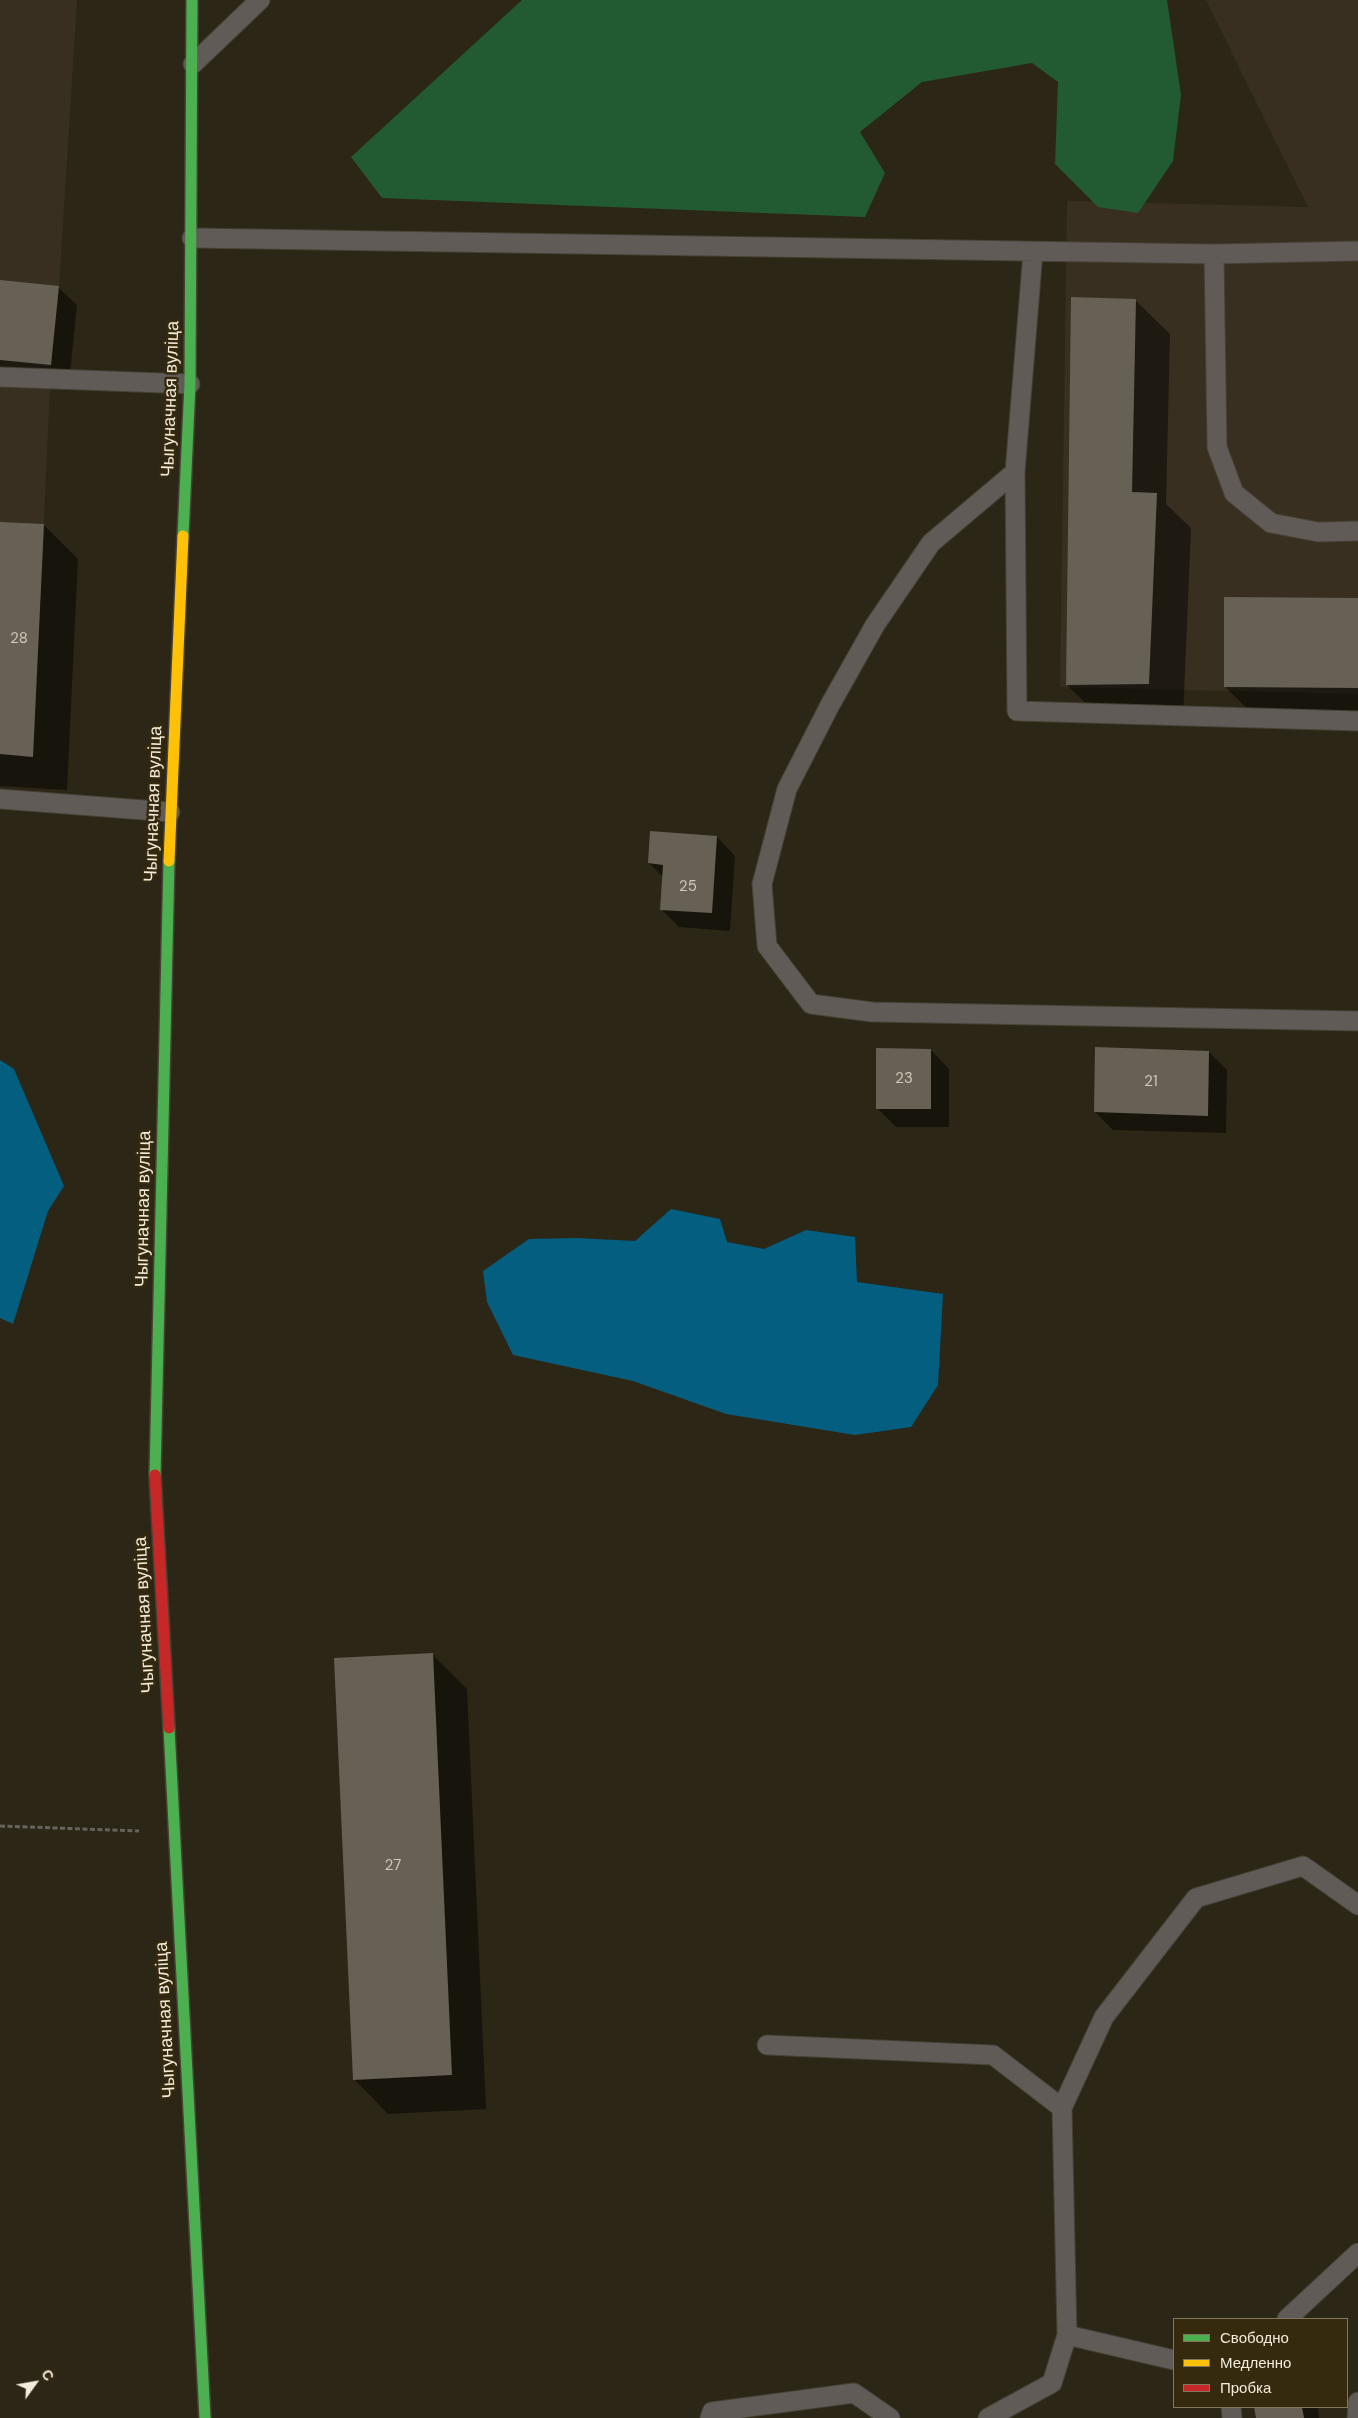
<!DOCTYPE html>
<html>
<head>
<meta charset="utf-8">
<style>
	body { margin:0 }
	#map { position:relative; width:1358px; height:2418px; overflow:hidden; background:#2c2617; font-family:"DM Sans",sans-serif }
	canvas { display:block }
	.legend { position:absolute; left:1173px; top:2318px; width:175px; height:90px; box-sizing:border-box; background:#35290e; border:1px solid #817760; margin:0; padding:6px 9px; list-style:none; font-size:15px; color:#f3ebdc }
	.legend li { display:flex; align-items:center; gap:10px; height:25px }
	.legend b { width:25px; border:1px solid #817760 }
	.north { position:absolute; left:10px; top:2358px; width:50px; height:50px; -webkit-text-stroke:4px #35290e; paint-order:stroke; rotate:58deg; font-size:14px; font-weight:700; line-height:20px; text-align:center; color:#f3ebdc }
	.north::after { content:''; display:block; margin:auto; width:18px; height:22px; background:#f3ebdc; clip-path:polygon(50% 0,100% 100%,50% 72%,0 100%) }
</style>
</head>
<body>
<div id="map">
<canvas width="1358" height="2418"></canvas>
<ul class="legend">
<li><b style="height:6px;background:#4caf50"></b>Свободно</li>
<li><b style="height:6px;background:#ffc107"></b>Медленно</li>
<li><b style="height:6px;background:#c62828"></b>Пробка</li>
</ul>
<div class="north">С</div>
</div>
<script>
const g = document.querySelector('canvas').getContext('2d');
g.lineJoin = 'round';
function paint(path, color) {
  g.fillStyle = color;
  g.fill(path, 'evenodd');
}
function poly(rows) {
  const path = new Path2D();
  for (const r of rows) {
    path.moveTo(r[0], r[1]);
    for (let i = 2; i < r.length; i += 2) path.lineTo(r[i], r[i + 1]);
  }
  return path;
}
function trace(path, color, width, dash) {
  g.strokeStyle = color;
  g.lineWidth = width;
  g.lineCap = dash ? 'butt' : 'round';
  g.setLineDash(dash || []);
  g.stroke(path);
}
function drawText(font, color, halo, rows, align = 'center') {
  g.font = font + ' "DM Sans",sans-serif';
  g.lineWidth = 5;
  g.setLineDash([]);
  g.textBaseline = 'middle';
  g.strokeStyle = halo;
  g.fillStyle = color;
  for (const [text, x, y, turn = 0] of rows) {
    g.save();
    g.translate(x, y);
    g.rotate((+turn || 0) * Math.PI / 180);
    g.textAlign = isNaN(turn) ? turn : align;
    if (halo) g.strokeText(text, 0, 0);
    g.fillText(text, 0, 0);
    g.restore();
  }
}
paint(poly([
	[0,0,77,0,59,286,51,365,33,757,0,754],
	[1206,0,1358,0,1358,694,1060,687,1067,201,1308,207]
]), '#392f20');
paint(poly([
	[522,0,1167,0,1181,95,1173,161,1138,213,1098,207,1055,164,1058,82,1032,63,922,82,860,132,885,173,865,217,382,198,351,157]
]), '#225a31');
paint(poly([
	[0,1060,14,1069,64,1186,48,1211,13,1324,0,1318],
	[671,1209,720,1219,727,1242,764,1249,806,1230,855,1237,857,1282,943,1294,938,1385,911,1427,855,1435,726,1414,633,1381,513,1355,487,1302,483,1271,529,1239,576,1238,635,1241]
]), '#045e7f');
paint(poly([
	[0,281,58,287,77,305,69,383,0,369],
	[1135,300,1170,334,1166,504,1191,528,1183,718,1102,719,1067,685],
	[0,523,44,525,78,559,67,790,0,786],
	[1358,599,1358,722,1260,721,1225,687],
	[717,837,735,856,730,931,679,927,661,909,663,877,649,863],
	[931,1050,949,1069,949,1127,896,1127,878,1109],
	[1209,1052,1227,1070,1226,1133,1113,1130,1095,1112],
	[433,1655,467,1689,486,2109,388,2114,354,2079],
	[1256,2407,1318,2407,1319,2418,1257,2418]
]), '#0007');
paint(poly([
	[0,280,59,286,51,365,0,360],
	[1071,297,1136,299,1132,492,1157,493,1149,684,1066,685],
	[0,522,44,524,33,757,0,754],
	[1224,597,1358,598,1358,688,1224,687],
	[650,831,717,836,712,913,660,910,663,865,648,863],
	[1095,1047,1209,1051,1208,1116,1094,1112],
	[876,1048,931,1049,931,1109,876,1109],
	[433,1653,452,2075,353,2080,334,1658],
	[1254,2407,1302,2407,1304,2418,1256,2418]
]), '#676155');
const lane = poly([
	[193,64,260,0],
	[192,238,1214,254,1358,251],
	[1033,252,1015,472,931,543,875,625,830,705,787,789,762,884,767,946,811,1004,872,1012,1358,1021],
	[1214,254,1217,447,1234,493,1271,523,1318,532,1358,531],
	[0,377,190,384],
	[1015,472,1017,711,1358,721],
	[0,799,170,812],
	[767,2045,993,2055,1062,2108],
	[1287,2319,1358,2253],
	[1174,2360,1067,2335,1062,2108,1104,2017,1196,1898,1303,1866,1358,1905],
	[1231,2407,1232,2418],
	[710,2418,712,2412,854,2393,890,2418],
	[988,2418,1052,2383,1067,2335],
	[1357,2418,1358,2402]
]);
const fast = poly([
	[183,536,190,384,192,0],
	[155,1475,169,861],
	[169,1728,205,2418]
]);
const slow = poly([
	[169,861,183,536]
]);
const jam = poly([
	[155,1475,169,1728]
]);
trace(lane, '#464134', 21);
trace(fast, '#464134', 14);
trace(slow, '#464134', 14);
trace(jam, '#464134', 14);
trace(poly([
	[0,1826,139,1831]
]), '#68625e', 3, [5, 2.5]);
trace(lane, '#605b57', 19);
trace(fast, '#4caf50', 11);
trace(slow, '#ffc107', 11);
trace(jam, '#c62828', 11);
drawText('15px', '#d0c8ba', null, [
	["28",19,639],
	["25",688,887],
	["23",904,1079],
	["21",1151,1082],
	["27",393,1866]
]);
drawText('18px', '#f3ebdc', '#35290e', [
	["Чыгуначная вуліца",171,399,-88],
	["Чыгуначная вуліца",154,804,-88],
	["Чыгуначная вуліца",144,1209,-89],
	["Чыгуначная вуліца",145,1615,-93],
	["Чыгуначная вуліца",166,2020,-93]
]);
</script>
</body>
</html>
